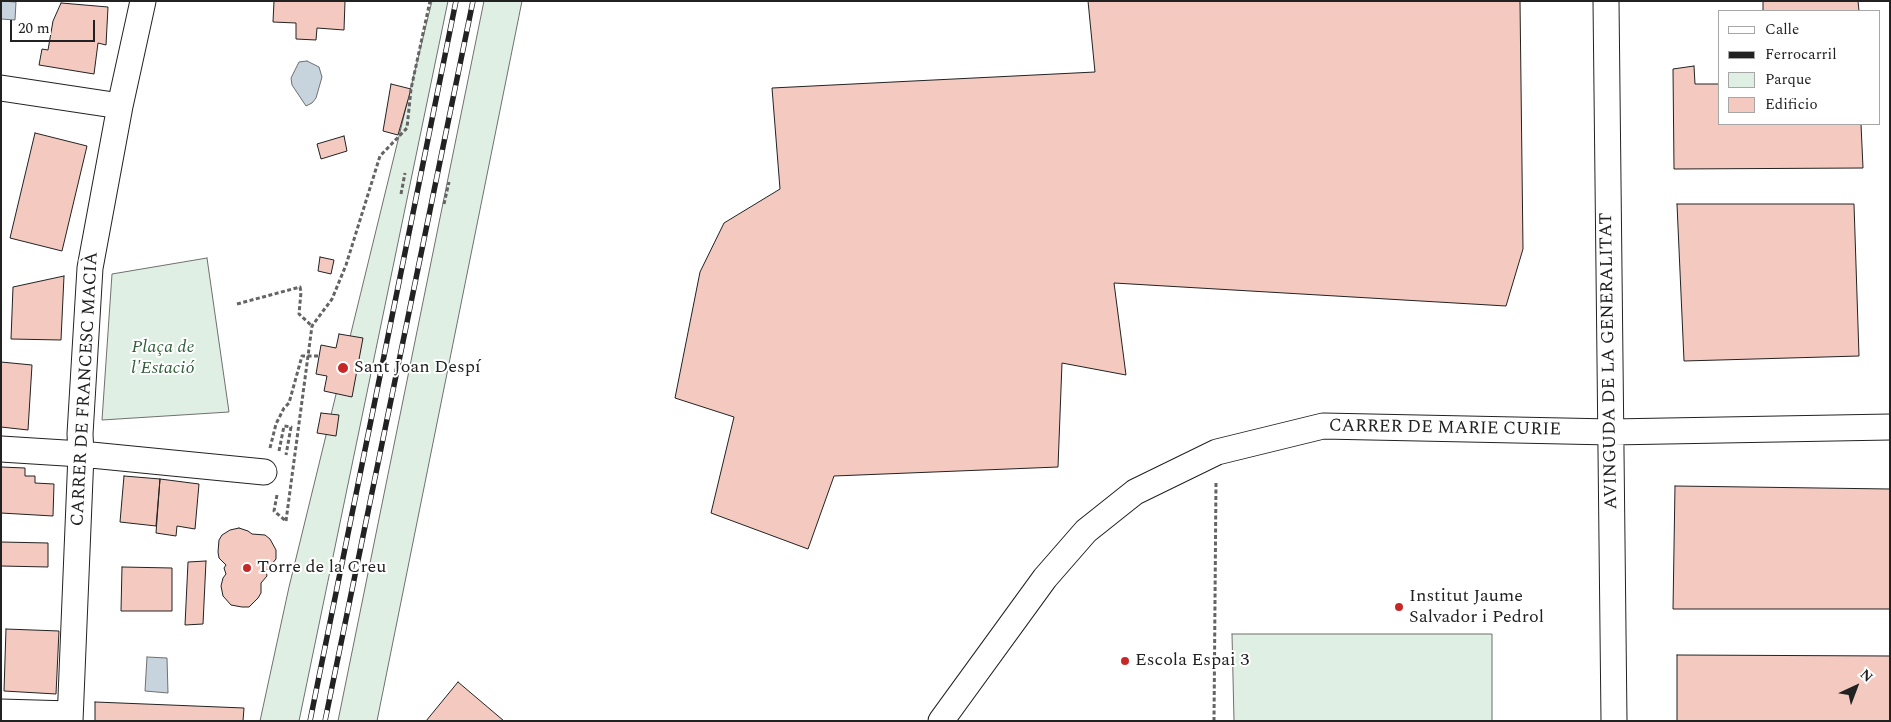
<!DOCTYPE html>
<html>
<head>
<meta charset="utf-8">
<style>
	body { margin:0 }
	#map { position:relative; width:1891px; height:722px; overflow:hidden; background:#fff; font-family:Spectral,serif }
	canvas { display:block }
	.frame { position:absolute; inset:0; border:2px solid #222; pointer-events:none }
	.legend { position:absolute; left:1718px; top:10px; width:162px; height:115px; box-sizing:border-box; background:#fff; border:1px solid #a7a7a7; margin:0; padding:6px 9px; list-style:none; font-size:15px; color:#222 }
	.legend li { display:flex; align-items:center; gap:10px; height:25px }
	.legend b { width:25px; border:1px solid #a7a7a7 }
	.north { position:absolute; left:1831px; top:662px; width:50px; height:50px; -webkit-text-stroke:4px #fff; paint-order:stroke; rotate:43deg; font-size:14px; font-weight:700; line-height:20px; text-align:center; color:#222 }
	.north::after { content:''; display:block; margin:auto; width:18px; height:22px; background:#222; clip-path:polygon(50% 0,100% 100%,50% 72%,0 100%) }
	.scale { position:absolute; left:10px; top:20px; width:85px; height:22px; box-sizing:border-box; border:2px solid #222; border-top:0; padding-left:6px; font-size:15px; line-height:18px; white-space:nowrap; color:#222; -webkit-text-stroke:4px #fff; paint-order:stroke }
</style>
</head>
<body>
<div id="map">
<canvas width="1891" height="722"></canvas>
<div class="frame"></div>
<ul class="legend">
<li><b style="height:6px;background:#fff"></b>Calle</li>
<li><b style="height:6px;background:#222"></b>Ferrocarril</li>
<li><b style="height:14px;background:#e0efe3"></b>Parque</li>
<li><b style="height:14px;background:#f3c9c0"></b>Edificio</li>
</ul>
<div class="north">N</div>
<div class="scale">20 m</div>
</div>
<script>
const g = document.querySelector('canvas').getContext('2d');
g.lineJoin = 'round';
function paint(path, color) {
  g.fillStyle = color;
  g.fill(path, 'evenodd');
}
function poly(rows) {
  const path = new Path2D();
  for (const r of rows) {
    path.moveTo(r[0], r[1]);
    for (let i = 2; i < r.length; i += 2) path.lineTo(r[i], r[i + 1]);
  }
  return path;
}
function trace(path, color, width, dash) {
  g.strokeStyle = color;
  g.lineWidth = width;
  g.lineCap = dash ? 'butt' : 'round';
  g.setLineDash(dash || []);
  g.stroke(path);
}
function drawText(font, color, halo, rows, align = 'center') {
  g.font = font + ' Spectral,serif';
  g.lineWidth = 4;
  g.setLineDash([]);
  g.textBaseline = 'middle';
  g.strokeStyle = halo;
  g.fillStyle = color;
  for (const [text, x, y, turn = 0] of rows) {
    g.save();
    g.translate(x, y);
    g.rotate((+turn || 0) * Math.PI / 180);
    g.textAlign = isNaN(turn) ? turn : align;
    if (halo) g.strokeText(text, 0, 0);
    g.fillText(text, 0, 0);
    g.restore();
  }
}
const green = poly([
	[432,1,448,1,299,721,260,721,289,587,432,1],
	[484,1,522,1,377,721,338,721,484,1],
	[207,258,229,412,102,420,112,274,207,258],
	[1232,634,1492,634,1492,721,1234,721,1232,634]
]);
paint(green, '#e0efe3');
trace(green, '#6f6f6f', 1);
const water = poly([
	[1,1,16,2,15,20,1,19,1,1],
	[307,61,319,67,322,77,316,98,312,103,306,106,292,85,291,78,299,62,307,61],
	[147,657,167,658,168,693,145,691,147,657]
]);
paint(water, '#c7d3dd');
trace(water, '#6f6f6f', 1);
const building = poly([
	[274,1,345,1,344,30,317,28,316,40,296,39,296,23,273,22,274,1],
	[1088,1,1520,1,1523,249,1506,306,1114,283,1126,375,1062,363,1058,467,834,476,808,549,711,513,734,417,675,398,700,272,724,223,780,189,772,88,1095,72,1088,1],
	[1763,1,1858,1,1859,11,1763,11,1763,1],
	[61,3,108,7,106,45,98,43,94,74,39,65,42,49,48,50,53,21,61,3],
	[1694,66,1695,84,1720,84,1720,124,1861,124,1863,168,1674,169,1673,69,1694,66],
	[391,84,411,89,398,135,383,131,391,84],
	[35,133,87,146,62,251,10,238,35,133],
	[344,136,347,151,321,159,317,144,344,136],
	[1677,204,1854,204,1859,356,1684,361,1677,204],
	[320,257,334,260,331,274,318,271,320,257],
	[64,276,61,340,11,339,13,287,64,276],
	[339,334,363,338,352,397,324,391,327,376,316,374,321,345,336,348,339,334],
	[1,362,32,365,28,430,1,427,1,362],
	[321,413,339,415,336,436,317,433,321,413],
	[1,467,25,468,25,476,35,476,35,483,54,484,53,516,1,513,1,467],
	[124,476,160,479,156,526,120,522,124,476],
	[160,479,199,484,195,529,177,526,176,536,156,533,160,479],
	[1675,486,1890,489,1890,609,1673,609,1675,486],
	[239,528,248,531,252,534,265,535,270,539,276,550,276,559,266,571,267,576,261,583,261,593,258,598,249,607,242,607,231,605,223,596,221,586,223,578,226,574,224,568,226,565,219,558,218,552,219,540,222,535,230,530,239,528],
	[1,542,48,543,48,567,1,566,1,542],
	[206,561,203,624,185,625,188,562,206,561],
	[122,567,172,568,172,611,121,611,122,567],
	[6,629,59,631,56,694,4,691,6,629],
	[1677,655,1890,656,1890,721,1677,721,1677,655],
	[458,682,504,721,426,721,458,682],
	[95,702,244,708,243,721,95,721,95,702]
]);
paint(building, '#f3c9c0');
trace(building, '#222', 1);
const minor = poly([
	[1606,1,1614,721],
	[1,88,120,106],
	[1,449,81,454,264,472],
	[1,712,70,714],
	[70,721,81,454,80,434,90,268,120,106,143,1],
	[941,721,1045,578,1086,531,1135,492,1217,452,1323,426,1611,432,1890,427]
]);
trace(minor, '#222', 27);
trace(poly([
	[401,194,405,173],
	[444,204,449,182],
	[237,304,300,287,301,292,299,314,312,326],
	[270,448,276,424,284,408,289,403,302,356,319,356],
	[279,451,284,426,291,427,286,455],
	[277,495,274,511,286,521],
	[286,521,312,326,332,299,346,265,380,156,407,128,411,89,430,1],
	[1214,721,1216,482]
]), '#646464', 3, [4, 2.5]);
trace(minor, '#fff', 25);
const rail = poly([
	[310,721,456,1],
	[325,721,473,1]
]);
trace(rail, '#222', 5.5);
trace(rail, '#fff', 4, [11]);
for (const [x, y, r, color] of [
	[343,368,6,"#c62828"],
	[247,568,5,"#c62828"],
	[1399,607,5,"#c62828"],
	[1125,661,5,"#c62828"]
]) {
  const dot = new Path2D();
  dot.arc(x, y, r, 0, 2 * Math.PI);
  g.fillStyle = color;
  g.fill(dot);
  trace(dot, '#fff', 2);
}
drawText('italic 18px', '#2f5e38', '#fff', [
	["Plaça de",163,348],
	["l'Estació",163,369]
]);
drawText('18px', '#222', '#fff', [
	["AVINGUDA DE LA GENERALITAT",1610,361,-91],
	["CARRER DE FRANCESC MACIÀ",86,389,-87],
	["CARRER DE MARIE CURIE",1445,429,1]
]);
drawText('18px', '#222', '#fff', [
	["Sant Joan Despí",354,368],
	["Torre de la Creu",257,568],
	["Institut Jaume",1409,597],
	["Salvador i Pedrol",1409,618],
	["Escola Espai 3",1135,661]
], 'left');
</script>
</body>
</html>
